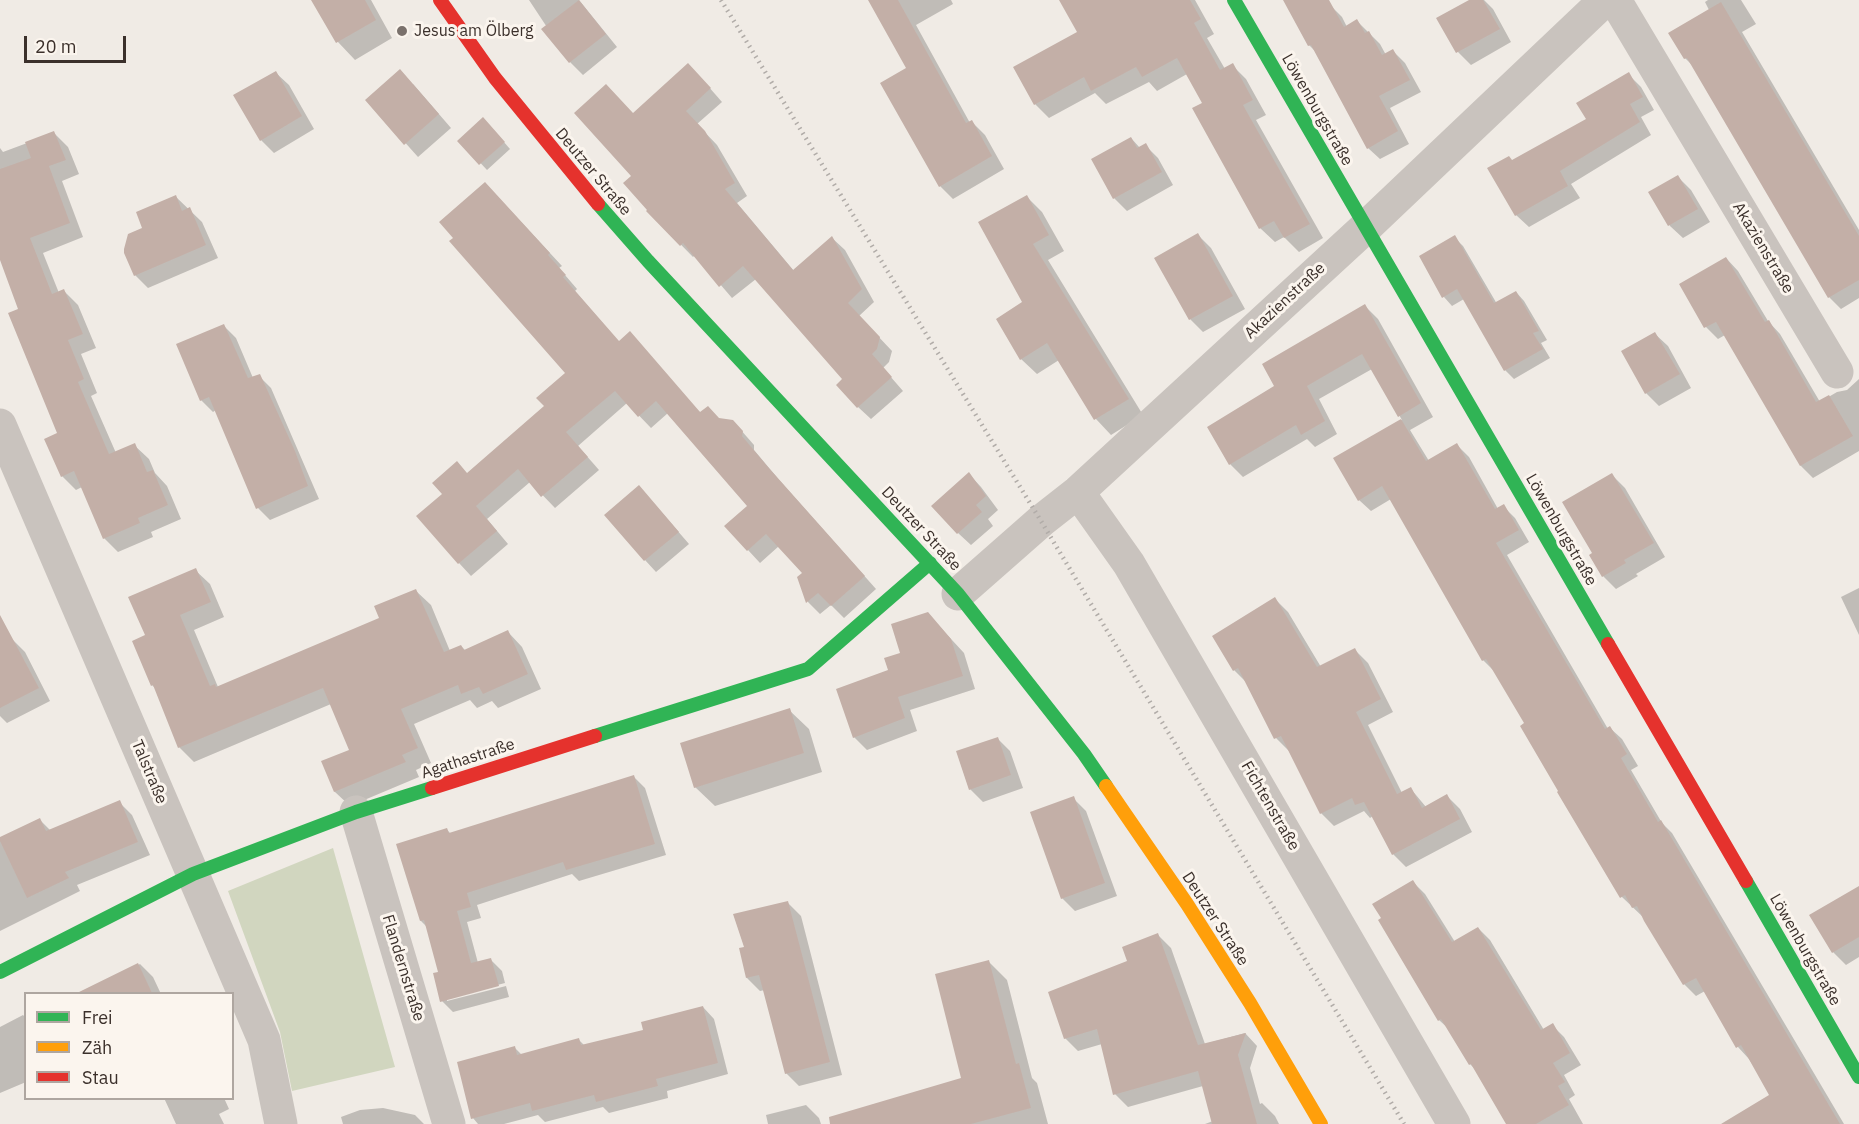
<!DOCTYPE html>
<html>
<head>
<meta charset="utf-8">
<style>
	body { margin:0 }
	#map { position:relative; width:1859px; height:1124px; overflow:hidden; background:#f0ebe5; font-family:"IBM Plex Sans",sans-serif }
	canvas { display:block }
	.legend { position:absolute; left:24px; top:992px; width:210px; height:108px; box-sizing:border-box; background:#fbf5ee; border:2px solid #aea6a0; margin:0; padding:8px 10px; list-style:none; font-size:18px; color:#3b302b }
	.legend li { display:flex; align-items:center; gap:12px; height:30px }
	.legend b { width:30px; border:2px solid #aea6a0 }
	.scale { position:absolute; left:24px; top:36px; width:102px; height:27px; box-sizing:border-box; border:3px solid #3b302b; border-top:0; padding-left:8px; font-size:18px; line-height:21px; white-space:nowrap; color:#3b302b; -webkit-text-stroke:4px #fbf5ee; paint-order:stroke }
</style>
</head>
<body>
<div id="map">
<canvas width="1859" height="1124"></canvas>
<ul class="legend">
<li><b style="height:8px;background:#30b455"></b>Frei</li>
<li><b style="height:8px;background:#ff9f0a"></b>Zäh</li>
<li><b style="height:8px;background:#e5322d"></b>Stau</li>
</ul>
<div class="scale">20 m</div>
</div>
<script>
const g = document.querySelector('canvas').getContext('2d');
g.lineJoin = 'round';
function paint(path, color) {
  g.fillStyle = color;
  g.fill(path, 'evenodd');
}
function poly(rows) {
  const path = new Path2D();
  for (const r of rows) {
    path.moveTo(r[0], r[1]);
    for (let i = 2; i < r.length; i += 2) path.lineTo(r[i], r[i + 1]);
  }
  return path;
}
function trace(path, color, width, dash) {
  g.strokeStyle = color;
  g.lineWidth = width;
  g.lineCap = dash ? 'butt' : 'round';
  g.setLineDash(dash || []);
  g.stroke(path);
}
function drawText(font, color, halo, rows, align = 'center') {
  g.font = font + ' "IBM Plex Sans",sans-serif';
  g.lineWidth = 6;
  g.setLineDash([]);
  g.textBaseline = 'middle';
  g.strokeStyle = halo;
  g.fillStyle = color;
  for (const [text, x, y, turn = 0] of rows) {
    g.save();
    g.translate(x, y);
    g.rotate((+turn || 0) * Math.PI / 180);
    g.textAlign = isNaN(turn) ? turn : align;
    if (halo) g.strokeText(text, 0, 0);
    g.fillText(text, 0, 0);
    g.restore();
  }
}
paint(poly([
	[333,848,395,1067,292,1091,280,1032,228,891]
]), '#d1d6bf');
paint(poly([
	[313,0,371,0,392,38,355,60,338,42],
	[529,0,579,0,617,47,583,75,570,62],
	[870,0,951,0,953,4,916,25,970,123,972,122,985,135,1004,169,953,199,940,186,908,69],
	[1078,0,1195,0,1214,34,1207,38,1225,69,1232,65,1246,79,1266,115,1256,120,1323,238,1299,252,1284,237,1275,242,1260,228,1204,104,1187,74,1157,91,1149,82,1106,104,1095,93,1049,118,1035,104,1079,33],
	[1294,0,1325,0,1342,17,1347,27,1357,21,1380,44,1386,55,1393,51,1405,63,1421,92,1390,108,1409,144,1380,159,1368,148,1316,52,1309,45],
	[1472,0,1484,0,1493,9,1511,42,1471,65,1458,52],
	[1708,0,1741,0,1756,24,1742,32,1859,230,1859,298,1841,309,1829,297,1694,67,1685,58,1709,10,1705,2],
	[276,73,289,85,314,129,274,153,261,140],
	[1628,74,1641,87,1654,110,1641,117,1651,135,1571,184,1580,198,1529,227,1516,215,1513,161,1588,120],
	[701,78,722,102,697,124,717,145,747,196,737,203,794,271,832,238,845,250,874,302,859,316,892,351,889,362,883,368,903,391,871,419,858,407,844,380,756,279,732,298,695,255,693,257,648,211,633,176,634,114],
	[413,84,451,128,418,157,367,100],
	[489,125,510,149,487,170,460,141],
	[54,133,68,147,79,174,62,181,83,237,43,253,59,293,64,291,78,305,96,348,81,354,97,393,91,396,116,453,134,445,149,459,155,473,167,486,181,519,151,532,153,537,118,552,104,538,82,487,76,490,62,476,59,434,20,309,0,256,0,148,3,152],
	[1131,138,1140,148,1145,145,1158,158,1173,185,1127,211,1114,198],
	[1678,177,1691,190,1710,222,1683,238,1670,226,1650,192],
	[175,196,202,222,218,258,148,288,135,275,144,228],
	[497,196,562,266,559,268,577,289,575,291,620,343,701,413,720,420,733,421,754,445,754,450,780,481,876,589,844,618,831,605,820,614,808,602,799,577,804,573,779,546,760,563,748,550,749,506,668,413,651,428,627,403,578,446,599,470,555,508,530,482,487,519,508,544,471,576,459,563,418,516,546,406,567,373],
	[1027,197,1042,212,1064,251,1048,260,1143,415,1111,435,1096,419,1059,360,1037,374,1021,359],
	[1198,235,1211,248,1245,309,1203,332,1190,319,1156,258],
	[1454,237,1463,246,1497,304,1516,292,1524,301,1547,340,1541,343,1550,358,1514,379,1505,370,1464,299,1452,306,1444,297],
	[1726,258,1738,271,1768,321,1780,334,1820,402,1837,392,1847,390,1859,379,1859,451,1813,478,1801,466,1725,335,1718,339,1706,327,1681,284],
	[1365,306,1378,319,1433,417,1410,430,1429,461,1457,445,1469,457,1498,509,1503,506,1515,518,1529,542,1507,555,1608,729,1610,728,1622,739,1638,766,1631,770,1662,823,1672,833,1844,1124,1766,1124,1772,1095,1749,1059,1738,1047,1705,991,1696,996,1684,984,1644,918,1622,897,1526,724,1495,672,1483,660,1391,499,1371,511,1359,500,1335,459,1402,420,1372,369,1319,399,1337,434,1315,447,1307,439,1243,477,1230,464,1276,387],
	[224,326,236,338,253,378,259,376,271,388,319,499,270,520,258,508,216,410,213,412,201,400],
	[1655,334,1668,346,1691,388,1659,406,1646,393],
	[969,474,981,487,998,510,988,519,993,526,971,545,958,533],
	[1612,475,1625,488,1665,557,1636,574,1638,576,1616,589,1603,576,1594,553],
	[650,499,689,544,656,572,645,560],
	[195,570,210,584,224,617,194,630,218,687,381,619,416,591,431,605,450,651,461,646,466,651,508,632,522,647,541,689,498,708,492,701,477,708,470,700,414,724,431,763,416,770,419,777,350,806,335,792,323,762,351,751,331,704,194,762,179,747,155,688,152,685,147,636],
	[1859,588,1859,635,1841,597],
	[1275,599,1288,612,1321,667,1355,650,1368,663,1393,712,1368,725,1402,793,1411,789,1426,807,1447,796,1460,809,1472,832,1406,867,1393,854,1373,816,1370,818,1364,811,1334,826,1321,813,1289,751,1276,738,1248,684,1234,670,1214,636],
	[928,614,964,653,975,689,910,710,917,731,867,750,854,737,902,654],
	[12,639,25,652,50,701,7,723,0,716,0,645],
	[789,710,809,729,822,772,715,806,695,787],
	[997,738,1010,751,1023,788,983,802,970,789],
	[634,777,645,788,666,855,579,881,572,874,477,905,481,918,467,922,478,963,491,960,502,971,505,983,447,998,447,1001,506,986,509,997,453,1012,442,1001,440,973,427,927,421,921,398,845,447,830,451,834],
	[1073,798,1086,811,1117,896,1075,911,1062,898],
	[119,802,132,815,150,855,77,885,80,891,0,931,0,839,40,820,50,830],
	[1413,882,1425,894,1455,942,1478,928,1490,940,1544,1030,1552,1025,1564,1037,1581,1065,1564,1075,1575,1095,1569,1099,1583,1124,1508,1124,1477,1071,1470,1064,1451,1031,1439,1020],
	[1859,900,1859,957,1846,965,1833,952],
	[788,903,801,916,842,1075,799,1086,786,1073,765,990,760,991,747,978,746,948],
	[1158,935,1171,948,1205,1044,1245,1033,1257,1046,1250,1068,1260,1104,1262,1103,1275,1116,1279,1124,1205,1124,1213,1121,1203,1086,1128,1107,1115,1094,1102,1044,1078,1051,1065,1038,1129,962],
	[989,962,1007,980,1032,1078,1037,1083,1048,1124,875,1124,963,1079],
	[140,964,153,977,161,994,100,994,96,986],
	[703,1007,714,1019,728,1074,667,1091,668,1098,609,1113,603,1107,545,1122,538,1115,504,1124,478,1124,473,1118,515,1048,522,1055,579,1040,585,1046,645,1031],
	[23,1015,26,1018,26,1082,0,1093,0,1027],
	[164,1098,224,1098,229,1109,219,1114,224,1124,176,1124],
	[806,1105,819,1118,821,1124,768,1124,766,1115],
	[383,1108,415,1115,424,1124,343,1124,341,1117,360,1110]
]), '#0003');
paint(poly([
	[311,0,365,0,376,20,336,43],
	[579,0,606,34,569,63,541,29],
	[868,0,898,0,966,123,972,120,992,156,939,187,880,83,906,68],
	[1059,0,1190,0,1201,19,1194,23,1220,70,1233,63,1253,100,1243,105,1310,224,1284,238,1274,221,1259,229,1192,108,1202,103,1177,58,1142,77,1136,67,1091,91,1084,77,1034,105,1013,67,1077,32],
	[1283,0,1329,0,1344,27,1357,19,1365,33,1369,31,1382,55,1393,49,1410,80,1379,96,1398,131,1367,149,1311,45,1308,46],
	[1469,0,1483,0,1500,29,1456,53,1436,18],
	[1721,2,1859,236,1859,280,1828,298,1687,58,1684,59,1668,33],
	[688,63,711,88,686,111,705,131,735,183,725,189,793,270,832,236,862,289,848,303,880,337,877,349,872,354,892,377,857,408,836,385,842,379,743,266,719,287,683,243,680,246,646,211,647,210,623,183,631,176,574,113,606,84,633,113],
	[400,69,439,114,404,145,365,100],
	[276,71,302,116,260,141,233,95],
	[1629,72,1643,97,1630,104,1640,122,1560,171,1568,186,1515,216,1487,168,1509,156,1512,160,1586,119,1576,103],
	[483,117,505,142,479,165,457,141],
	[54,131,66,160,49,166,70,223,30,238,52,294,64,289,83,334,68,340,84,379,78,382,109,454,135,443,147,472,153,470,168,505,138,518,140,523,103,539,74,471,61,477,44,439,57,433,8,313,18,309,0,260,0,169,31,158,25,142],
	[1131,137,1137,148,1146,143,1162,172,1113,199,1091,159],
	[1678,175,1698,209,1668,226,1648,192],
	[485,182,550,253,548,255,566,275,563,277,619,341,630,331,700,412,708,406,719,418,733,420,743,431,742,436,768,467,865,576,831,606,818,593,806,603,797,577,802,573,766,534,747,551,724,526,747,506,656,401,638,417,615,391,566,432,588,457,541,497,518,469,476,506,497,531,458,564,416,516,442,494,432,483,457,461,467,473,544,406,536,398,565,373,449,241,453,238,439,222],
	[176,195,182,211,190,207,206,245,134,276,124,253,124,249,128,234,142,228,136,212],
	[1027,195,1049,235,1033,244,1129,399,1094,420,1047,343,1020,360,996,319,1022,302,978,222],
	[1198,233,1233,296,1189,320,1154,258],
	[1455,235,1494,303,1516,291,1539,331,1533,333,1543,349,1504,371,1457,289,1442,298,1419,256],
	[1726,257,1765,322,1769,320,1816,402,1829,395,1853,436,1800,466,1716,322,1704,328,1679,284],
	[1365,304,1421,403,1398,417,1362,354,1307,386,1325,421,1301,435,1296,425,1229,465,1207,427,1274,386,1262,364],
	[224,324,248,378,260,374,295,451,308,486,256,509,209,397,200,401,176,344],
	[1655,332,1680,374,1645,394,1621,351],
	[1401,419,1426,461,1457,443,1495,509,1504,504,1519,530,1496,543,1605,729,1610,726,1627,754,1621,758,1658,822,1661,820,1840,1124,1721,1124,1769,1095,1741,1045,1736,1048,1696,978,1683,985,1644,921,1637,906,1632,908,1625,895,1620,898,1557,792,1558,791,1520,726,1524,723,1486,659,1482,661,1382,486,1358,501,1333,458],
	[969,472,986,496,976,505,982,512,957,534,931,506],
	[1612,473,1654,543,1624,560,1626,563,1602,577,1589,555,1592,553,1562,502],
	[639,485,679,532,644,561,604,515],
	[196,568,211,602,180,615,210,686,215,684,216,687,379,618,374,606,416,589,444,652,461,645,464,650,508,630,528,674,483,694,479,687,461,694,458,685,401,709,418,748,402,755,406,762,334,792,321,761,349,750,323,688,178,748,153,685,151,686,132,641,145,635,128,597],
	[1275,597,1317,667,1355,648,1381,699,1356,712,1397,794,1411,787,1422,808,1447,794,1460,819,1392,855,1364,802,1355,805,1352,798,1320,814,1281,736,1274,739,1238,668,1233,671,1212,636],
	[928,612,951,639,963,676,898,697,905,718,853,738,836,689,888,670,884,658,900,653,891,624],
	[0,615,39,688,0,708],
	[790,708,804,753,694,788,680,743],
	[998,737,1011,775,969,790,956,751],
	[634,775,655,844,566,870,563,862,467,893,471,907,457,911,471,963,491,958,499,986,440,1002,433,973,438,972,424,920,420,921,396,844,447,828,449,833],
	[1074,796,1105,883,1061,899,1030,812],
	[120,800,138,842,65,872,69,878,27,898,0,841,0,837,40,818,46,831],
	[1413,880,1452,942,1478,927,1541,1030,1553,1023,1570,1053,1553,1063,1565,1082,1558,1086,1569,1105,1536,1124,1506,1124,1471,1064,1469,1065,1441,1019,1438,1021,1378,920,1381,918,1372,904],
	[1859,886,1859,937,1832,953,1809,915],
	[788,901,830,1062,785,1074,759,975,746,978,739,948,744,947,733,914],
	[1158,933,1198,1045,1246,1033,1238,1055,1257,1124,1212,1124,1198,1071,1113,1095,1097,1029,1064,1039,1048,992,1127,961,1122,947],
	[989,960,1016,1064,1019,1063,1031,1108,971,1124,830,1124,829,1117,961,1078,935,974],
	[138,963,152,993,77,993],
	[703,1006,718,1063,656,1079,658,1086,596,1102,594,1095,532,1111,530,1103,471,1119,457,1062,515,1046,517,1055,579,1038,581,1045,643,1030,641,1022]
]), '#c3afa7');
trace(poly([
	[1615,0,1837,372],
	[0,425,264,1040,281,1124],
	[1078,492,1129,564,1454,1124],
	[958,594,1041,521,1078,492,1366,227,1605,0],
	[356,812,449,1124]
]), '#c9c3be', 33);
trace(poly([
	[1234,0,1608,644],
	[598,204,648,261,958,594,1084,754,1106,786],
	[595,736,808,669,930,563],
	[1746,881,1859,1077],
	[0,972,193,874,356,812,432,788]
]), '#30b455', 14);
trace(poly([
	[1106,786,1187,904,1250,1003,1321,1124]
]), '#ff9f0a', 14);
trace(poly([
	[440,0,495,78,598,204],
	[1608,644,1746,881],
	[432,788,595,736]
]), '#e5322d', 14);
trace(poly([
	[721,0,1041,521,1404,1124]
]), '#b1aca8', 4.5, [1.5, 4.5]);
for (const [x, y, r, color] of [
	[402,31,6,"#7a716c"]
]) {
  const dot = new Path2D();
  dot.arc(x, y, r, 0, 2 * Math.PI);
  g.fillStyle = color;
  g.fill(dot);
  trace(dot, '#fbf5ee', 2);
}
drawText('16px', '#3b302b', '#fbf5ee', [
	["Jesus am Ölberg",414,31]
], 'left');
drawText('16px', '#3b302b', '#fbf5ee', [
	["Löwenburgstraße",1317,110,60],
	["Deutzer Straße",593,172,50],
	["Akazienstraße",1763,248,59],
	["Akazienstraße",1285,301,-43],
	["Deutzer Straße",921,529,47],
	["Löwenburgstraße",1561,530,60],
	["Agathastraße",468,759,-18],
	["Talstraße",149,772,67],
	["Fichtenstraße",1270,806,60],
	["Deutzer Straße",1215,919,57],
	["Löwenburgstraße",1805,950,60],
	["Flandernstraße",403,968,73]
]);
</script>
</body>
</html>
